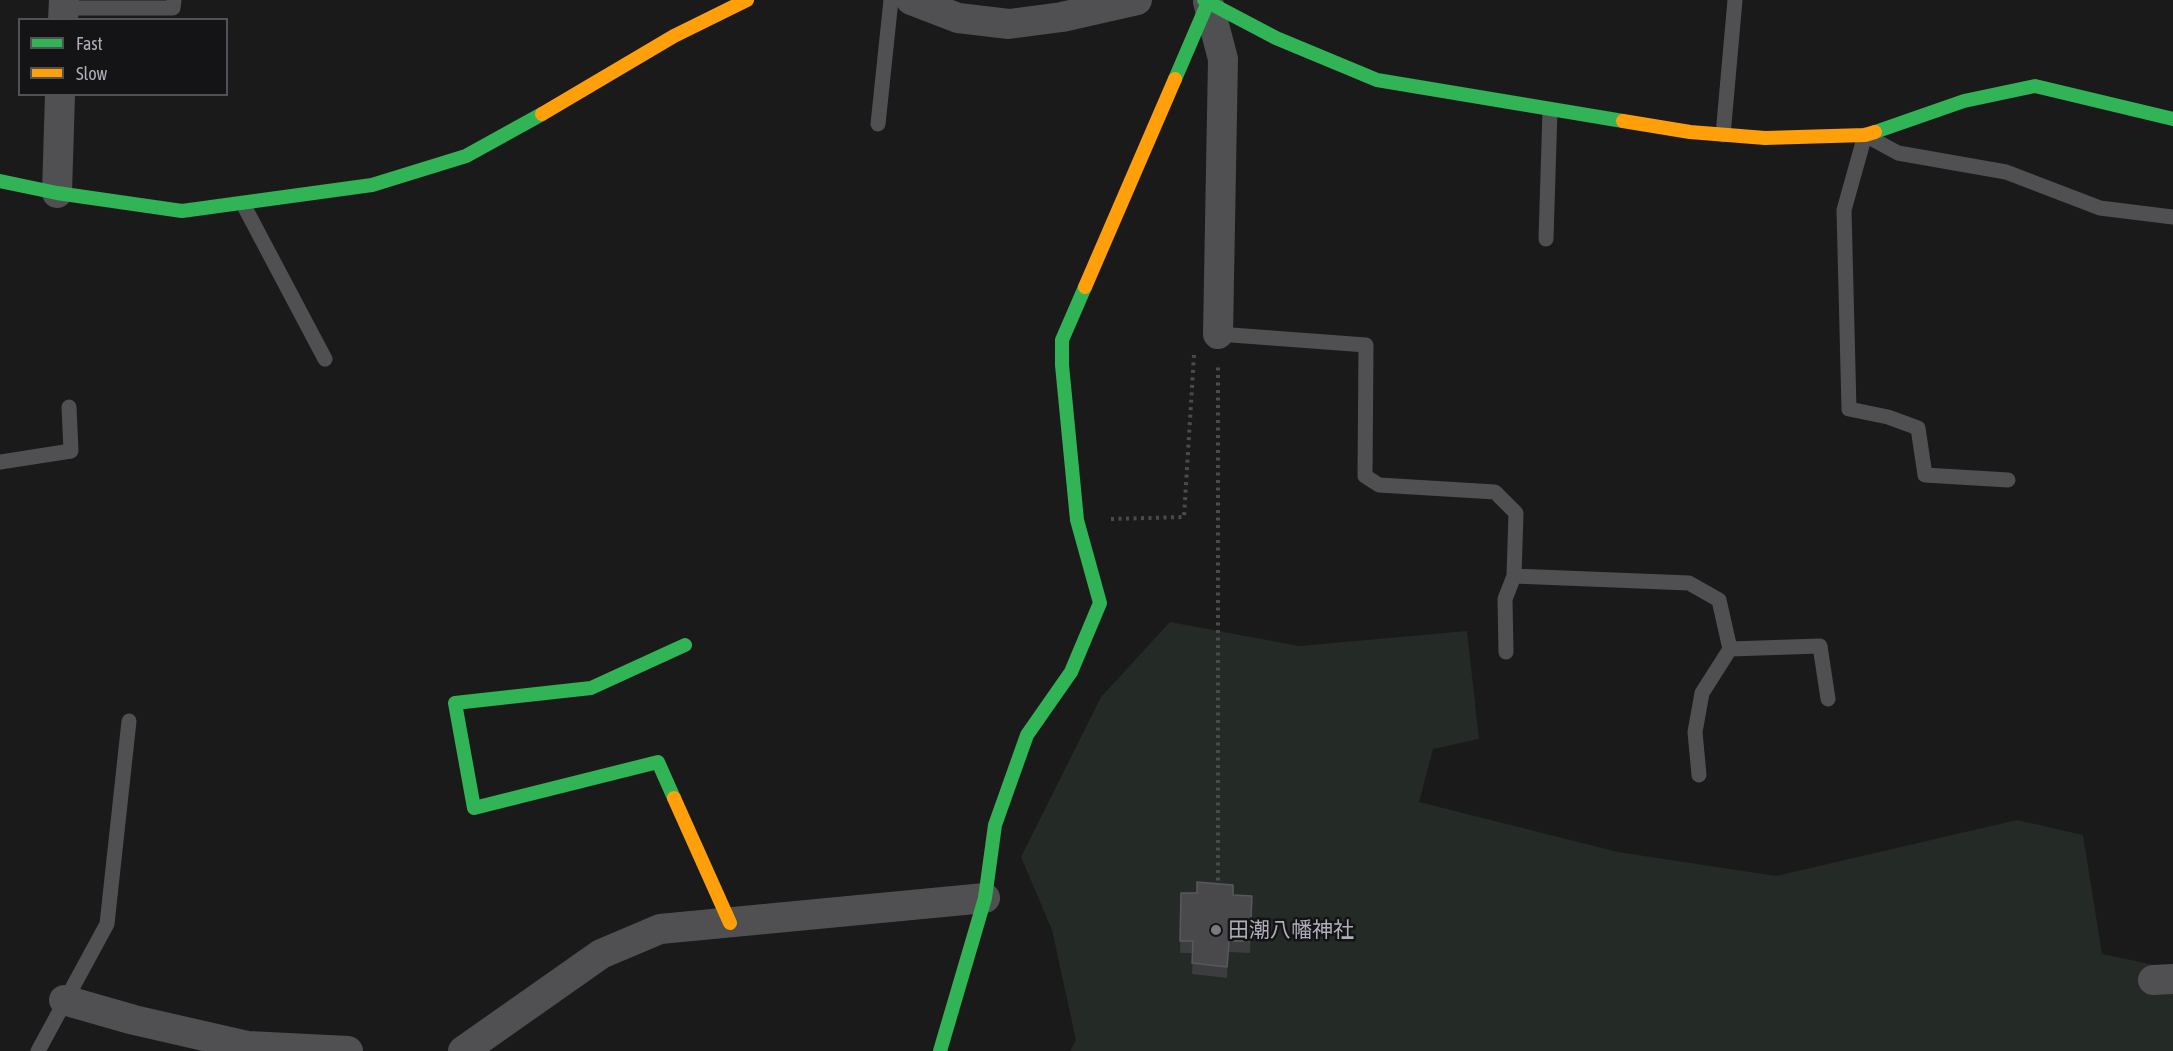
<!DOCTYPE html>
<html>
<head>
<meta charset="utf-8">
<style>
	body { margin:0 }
	#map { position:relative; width:2173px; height:1051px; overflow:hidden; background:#1a1a1a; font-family:"Asap Condensed",sans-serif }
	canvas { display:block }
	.legend { position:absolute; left:18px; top:18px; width:210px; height:78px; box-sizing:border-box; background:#141416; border:2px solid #515257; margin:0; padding:8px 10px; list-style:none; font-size:18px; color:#adaeb9 }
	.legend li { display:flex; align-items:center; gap:12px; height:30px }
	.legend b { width:30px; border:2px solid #515257 }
</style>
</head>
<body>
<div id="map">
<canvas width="2173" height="1051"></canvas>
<ul class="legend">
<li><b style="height:8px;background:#30b455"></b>Fast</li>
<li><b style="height:8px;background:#ff9f0a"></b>Slow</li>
</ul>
</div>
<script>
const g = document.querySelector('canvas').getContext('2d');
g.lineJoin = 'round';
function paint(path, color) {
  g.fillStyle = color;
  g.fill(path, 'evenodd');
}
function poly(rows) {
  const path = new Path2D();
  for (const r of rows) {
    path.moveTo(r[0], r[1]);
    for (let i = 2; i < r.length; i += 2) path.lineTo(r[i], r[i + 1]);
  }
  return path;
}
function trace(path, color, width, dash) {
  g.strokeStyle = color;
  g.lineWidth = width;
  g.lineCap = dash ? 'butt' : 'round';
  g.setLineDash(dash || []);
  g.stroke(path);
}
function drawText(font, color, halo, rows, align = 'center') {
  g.font = font + ' "Asap Condensed","Noto Sans JP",sans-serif';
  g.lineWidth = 5;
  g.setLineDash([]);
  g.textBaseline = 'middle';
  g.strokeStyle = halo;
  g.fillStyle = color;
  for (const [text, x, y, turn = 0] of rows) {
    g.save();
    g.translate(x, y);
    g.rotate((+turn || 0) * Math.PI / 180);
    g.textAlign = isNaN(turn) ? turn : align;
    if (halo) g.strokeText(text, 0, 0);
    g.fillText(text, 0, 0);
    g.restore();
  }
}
paint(poly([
	[1170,622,1299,646,1467,631,1479,739,1433,749,1419,802,1618,852,1776,876,2017,820,2083,835,2102,954,2173,969,2173,1051,1070,1051,1076,1040,1052,930,1021,857,1101,697]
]), '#242a26');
trace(poly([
	[1111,519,1184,517,1194,355],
	[1218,888,1218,365]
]), '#4b4b4e', 4, [3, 4.5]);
trace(poly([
	[63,8,173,8,174,0],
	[878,124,891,0],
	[1723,135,1735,0],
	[243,204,325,359],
	[1546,239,1550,110],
	[1218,334,1366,345,1365,476,1379,485,1495,492,1516,513,1514,576,1505,599,1506,652],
	[0,462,71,451,69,407],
	[2008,480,1925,475,1918,428,1888,417,1849,409,1844,210,1865,135,1898,153,2006,172,2100,208,2173,217],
	[1514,576,1689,583,1719,600,1730,649,1702,693,1695,732,1699,775],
	[1730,649,1820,646,1828,699],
	[38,1051,107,924,129,721]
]), '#505053', 15);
trace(poly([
	[911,0,958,18,1009,24,1062,17,1137,0],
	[1208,2,1223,59,1218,334],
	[63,20,64,0],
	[57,193,60,94],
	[2153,980,2173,979],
	[64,1000,134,1020,248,1046,348,1051],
	[463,1051,601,954,660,929,985,898]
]), '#505053', 30);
trace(poly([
	[1204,0,1276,38,1377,80,1623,121],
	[1175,79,1209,0],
	[1875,132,1964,101,2035,86,2173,119],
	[0,181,57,193,182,211,372,185,466,156,542,114],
	[674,798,658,762,474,808,455,703,591,688,685,645],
	[940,1051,985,898,995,825,1027,735,1071,672,1100,603,1077,520,1062,365,1062,340,1085,287]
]), '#30b455', 14);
trace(poly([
	[542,114,674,36,747,0],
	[1623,121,1690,132,1765,138,1865,135,1875,132],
	[1085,287,1175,79],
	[674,798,730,923]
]), '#ff9f0a', 14);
paint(poly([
	[1181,893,1233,895,1252,908,1250,953,1229,952,1227,978,1192,974,1193,953,1180,953]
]), '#3c3d3f');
paint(poly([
	[1229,941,1229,952,1227,978,1227,967]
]), '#2a2a2b');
const building = poly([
	[1197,882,1233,885,1233,895,1252,896,1250,941,1229,941,1227,967,1192,963,1193,941,1180,941,1181,893,1197,893,1197,882]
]);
paint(building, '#49494c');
trace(building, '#58595d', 1.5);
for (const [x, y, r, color] of [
	[1216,930,6,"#7a7a81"]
]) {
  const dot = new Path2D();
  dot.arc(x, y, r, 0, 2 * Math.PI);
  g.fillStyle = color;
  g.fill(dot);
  trace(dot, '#141416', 2);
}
drawText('21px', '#adaeb9', '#141416', [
	["田潮八幡神社",1228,930]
], 'left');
</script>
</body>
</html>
